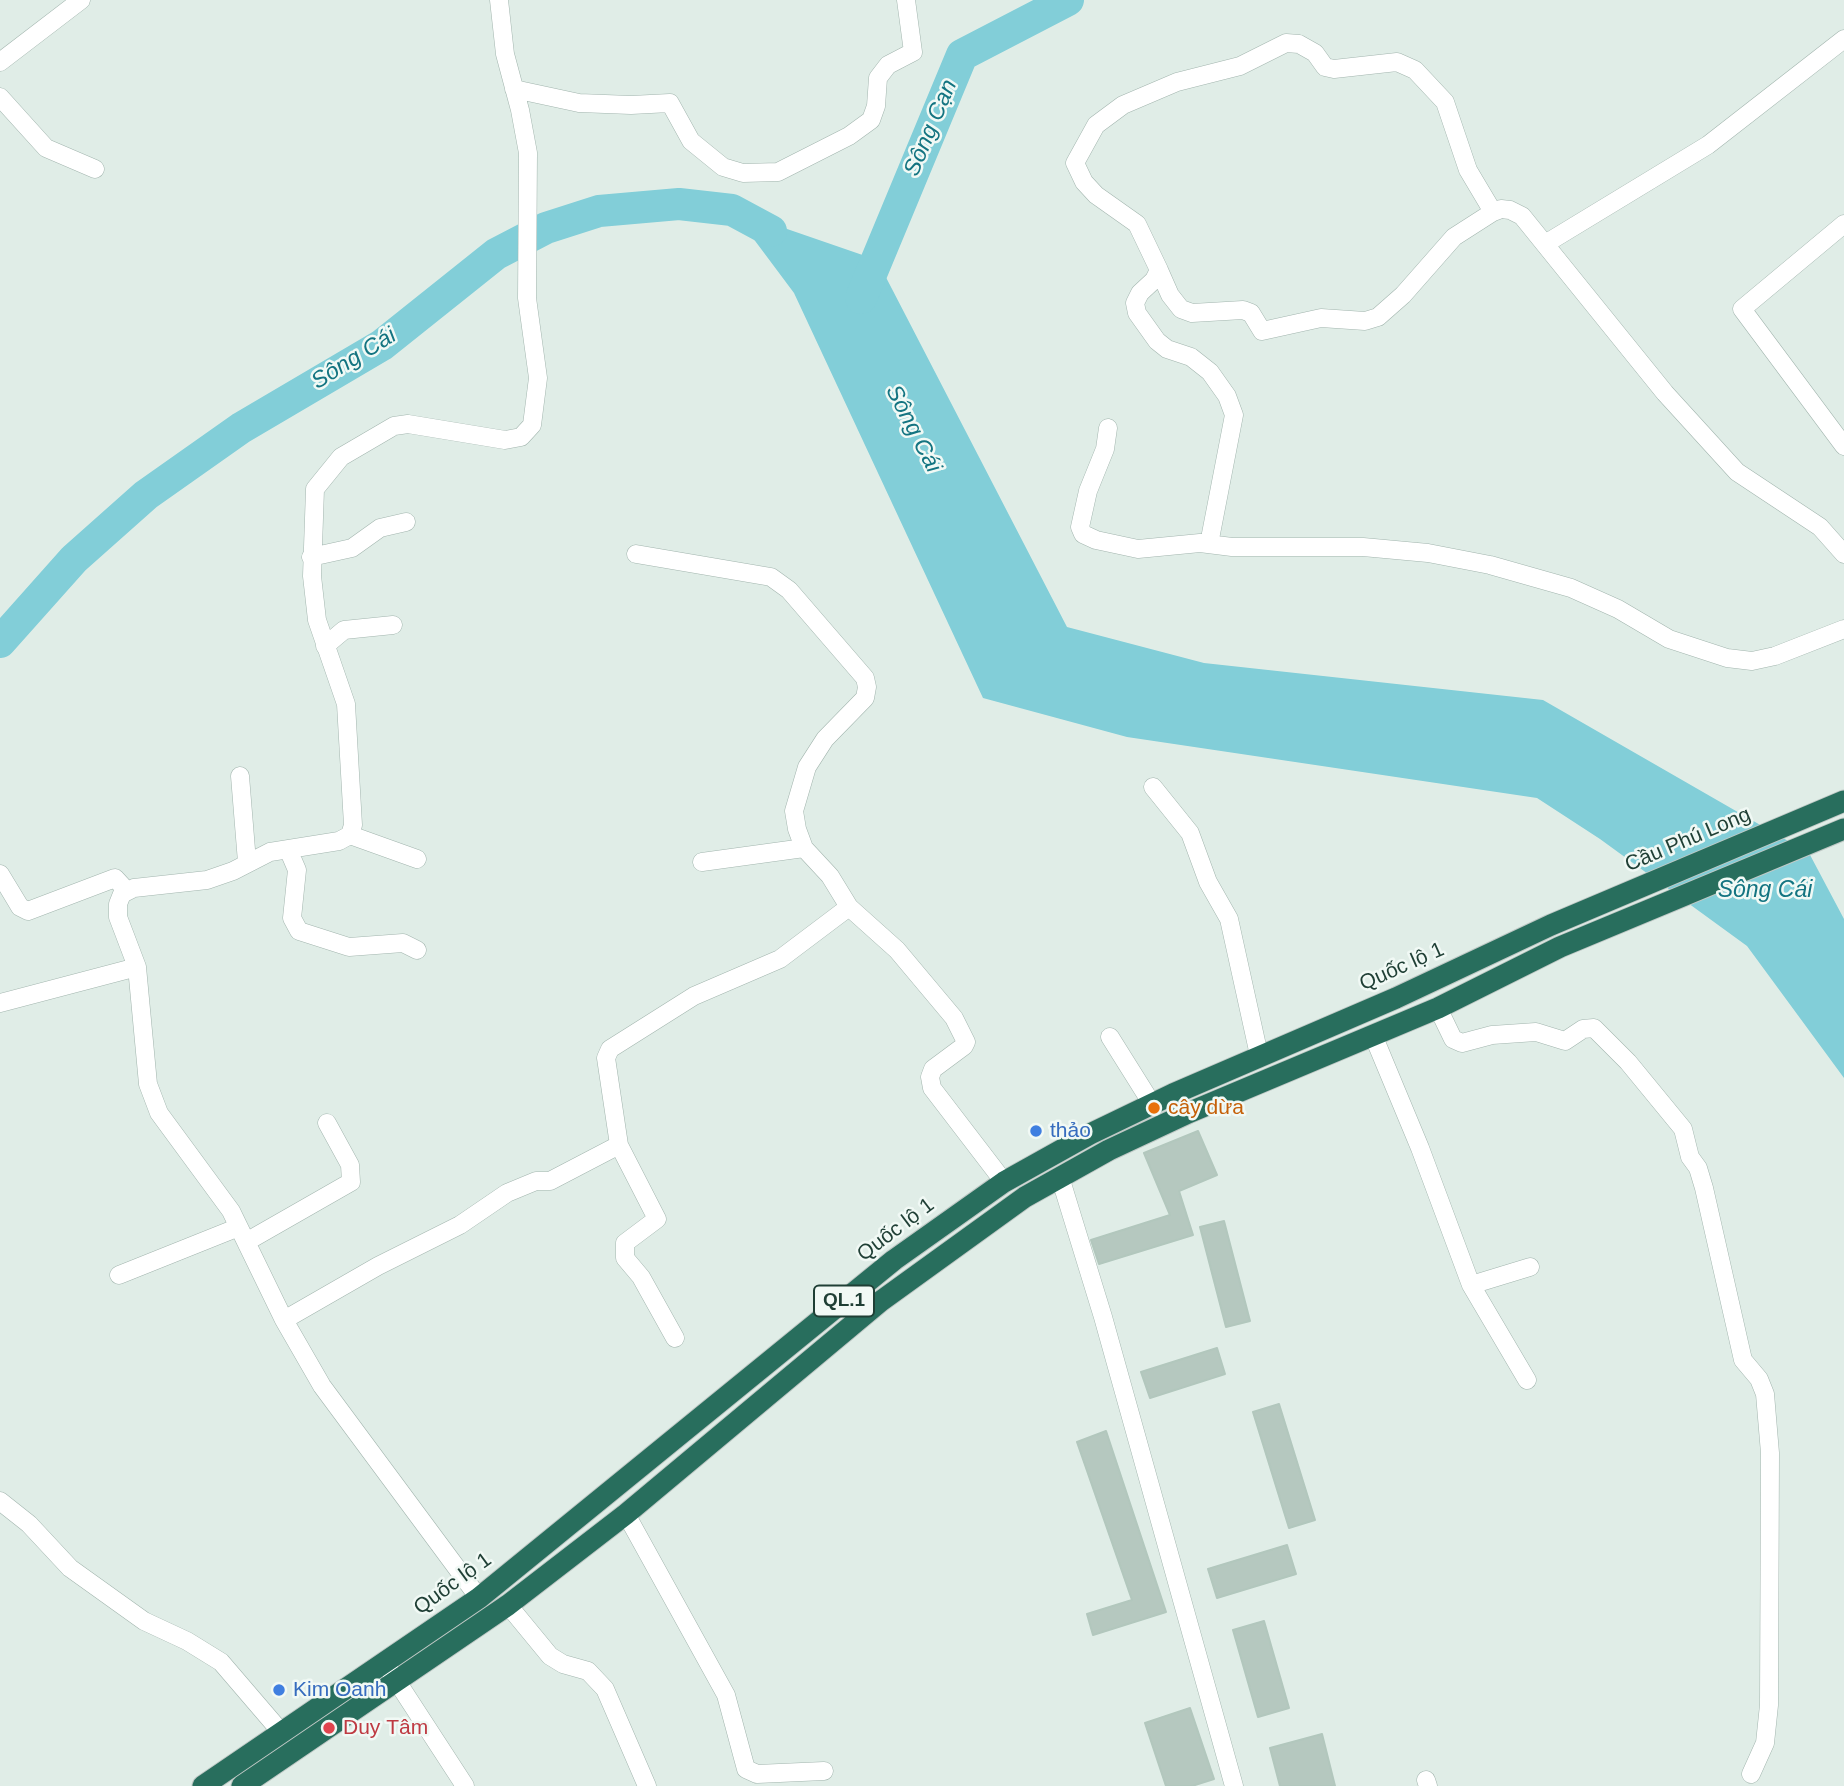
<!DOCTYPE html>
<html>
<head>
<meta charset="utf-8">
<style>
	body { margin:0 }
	canvas { display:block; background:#e0ede7 }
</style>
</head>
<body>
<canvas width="1844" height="1786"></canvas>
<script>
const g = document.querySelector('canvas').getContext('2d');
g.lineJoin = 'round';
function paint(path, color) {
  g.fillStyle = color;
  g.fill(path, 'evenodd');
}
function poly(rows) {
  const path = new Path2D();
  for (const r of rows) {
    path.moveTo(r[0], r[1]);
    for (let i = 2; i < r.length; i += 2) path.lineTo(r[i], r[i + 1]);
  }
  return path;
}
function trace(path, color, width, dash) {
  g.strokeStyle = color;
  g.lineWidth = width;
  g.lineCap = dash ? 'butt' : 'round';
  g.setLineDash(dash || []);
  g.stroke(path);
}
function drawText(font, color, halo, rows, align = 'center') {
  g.font = font + ' Arial,sans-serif';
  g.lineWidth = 5;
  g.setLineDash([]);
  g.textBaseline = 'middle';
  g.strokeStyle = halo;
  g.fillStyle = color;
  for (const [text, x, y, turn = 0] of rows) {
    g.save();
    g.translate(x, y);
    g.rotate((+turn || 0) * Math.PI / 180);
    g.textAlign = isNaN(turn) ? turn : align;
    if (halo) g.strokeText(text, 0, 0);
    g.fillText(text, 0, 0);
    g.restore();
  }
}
paint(poly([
	[732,210,877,260,1067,627,1204,663,1543,700,1809,853,1844,919,1844,1078,1747,946,1600,839,1537,798,1127,737,983,698,794,293]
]), '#82ced8');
trace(poly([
	[861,298,962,55,1068,0],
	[0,642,74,559,146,495,241,428,382,345,496,254,546,228,599,211,679,204,732,210,771,231]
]), '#82ced8', 32);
const building = poly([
	[1198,1131,1217,1175,1179,1191,1193,1235,1099,1264,1091,1240,1170,1215,1144,1153,1198,1131],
	[1224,1221,1250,1321,1226,1327,1200,1227,1224,1221],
	[1217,1348,1225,1374,1150,1398,1141,1372,1217,1348],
	[1279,1404,1315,1520,1289,1528,1253,1412,1279,1404],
	[1106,1431,1166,1612,1093,1635,1087,1614,1132,1600,1077,1442,1106,1431],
	[1287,1545,1296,1574,1217,1598,1208,1569,1287,1545],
	[1264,1621,1289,1708,1258,1717,1233,1630,1264,1621],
	[1190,1708,1214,1779,1192,1786,1166,1786,1145,1723,1190,1708],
	[1322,1734,1335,1786,1280,1786,1270,1748,1322,1734]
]);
paint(building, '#b5c8bf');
trace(building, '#b2c7bd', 2);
const minor = poly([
	[0,62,81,0],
	[514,89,579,103,631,105,670,103,691,141,723,167,743,173,778,172,849,136,871,120,876,106,878,78,888,65,913,52,906,0],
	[0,97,46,148,95,169],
	[1844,224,1742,309,1844,446],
	[1545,244,1708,145,1844,39],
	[1159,270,1170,295,1181,309,1192,313,1243,310,1251,313,1262,331,1321,318,1365,321,1378,317,1403,295,1454,237,1493,212,1501,209,1510,210,1522,216,1665,393,1737,472,1820,527,1844,554],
	[1108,428,1105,449,1088,491,1080,527,1083,534,1096,540,1138,549,1200,543,1232,547,1363,547,1428,553,1490,565,1571,588,1618,609,1669,639,1727,658,1752,661,1775,656,1844,629],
	[1209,544,1234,415,1227,396,1210,372,1191,357,1167,349,1157,341,1137,313,1135,303,1140,293,1154,280,1159,270,1137,224,1096,195,1084,182,1075,163,1096,125,1123,105,1177,82,1240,66,1286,43,1299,44,1315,53,1325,67,1334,69,1397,62,1415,70,1445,102,1468,170,1493,212],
	[636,554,771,577,789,590,865,678,867,687,865,698,825,739,807,767,794,811,797,829,804,848,830,876,849,907,897,950,954,1018,966,1042,964,1046,933,1069,930,1077,932,1088,1004,1182],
	[311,557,352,548,380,528,406,522],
	[325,646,344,630,393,625],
	[240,776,247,862],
	[1153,787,1190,833,1208,882,1229,919,1259,1055],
	[350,835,417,859],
	[288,849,297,870,292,918,299,931,349,947,403,943,417,950],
	[702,862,804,848],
	[0,874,20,907,28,911,115,878,126,890],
	[0,1003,137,967],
	[1438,1008,1453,1039,1462,1043,1492,1035,1536,1032,1565,1041,1583,1029,1594,1028,1628,1062,1683,1129,1690,1157,1698,1168,1704,1188,1743,1360,1759,1379,1765,1394,1770,1453,1769,1705,1765,1743,1751,1774],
	[1373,1035,1420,1148,1471,1285,1527,1380],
	[1110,1037,1152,1104],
	[1060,1177,1103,1317,1234,1786],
	[246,1242,351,1182,350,1165,327,1123],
	[119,1275,239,1227],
	[1471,1285,1530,1267],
	[284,1320,378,1266,460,1225,507,1193,536,1181,550,1181,619,1145],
	[675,1338,641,1277,625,1258,625,1243,657,1219,619,1145,606,1058,610,1049,694,996,780,959,849,907],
	[0,1501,29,1524,70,1568,144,1621,187,1641,221,1662,281,1732],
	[626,1514,726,1695,746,1769,757,1774,824,1771],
	[479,1598,322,1386,284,1320,231,1211,159,1113,148,1084,137,967,118,917,118,904,122,894,134,888,207,880,233,871,270,852,339,841,350,835,353,825,346,704,317,620,312,576,315,489,341,457,394,426,408,424,505,440,521,437,532,425,538,378,527,298,528,153,520,110,505,54,499,0],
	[508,1605,550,1656,563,1664,588,1671,605,1689,647,1786],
	[385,1663,465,1786],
	[1426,1780,1428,1786]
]);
const highway = poly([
	[203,1786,479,1598,894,1260,1004,1182,1090,1134,1173,1094,1396,998,1551,925,1844,801],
	[242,1786,508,1605,626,1514,881,1301,1025,1197,1109,1150,1188,1113,1438,1008,1560,947,1844,829]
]);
trace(minor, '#a2b5ae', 19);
trace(highway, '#c0c9c6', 23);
trace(minor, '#fff', 18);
trace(highway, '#286e5d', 21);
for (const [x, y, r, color] of [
	[1154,1108,7,"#e8710a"],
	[1036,1131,7,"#3f7fe0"],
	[279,1690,7,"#3f7fe0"],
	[329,1728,7,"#e0444e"]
]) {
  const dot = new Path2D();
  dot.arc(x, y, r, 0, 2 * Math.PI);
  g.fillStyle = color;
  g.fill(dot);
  trace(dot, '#f1f9f5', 2.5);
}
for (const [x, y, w] of [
	[844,1301,60]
]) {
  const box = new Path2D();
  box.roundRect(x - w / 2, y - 15.5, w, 31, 5);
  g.fillStyle = '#f1f9f5';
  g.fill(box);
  trace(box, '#1f3f35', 2);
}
drawText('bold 19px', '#1f3f35', null, [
	["QL.1",844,1301]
]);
drawText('21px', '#1f3f35', '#f1f9f5', [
	["Cầu Phú Long",1688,840,-23],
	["Quốc lộ 1",1402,967,-24],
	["Quốc lộ 1",896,1230,-37],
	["Quốc lộ 1",453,1584,-36]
]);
drawText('21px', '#c56008', '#f1f9f5', [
	["cây dừa",1168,1108]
], 'left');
drawText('21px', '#366cbe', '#f1f9f5', [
	["thảo",1050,1131],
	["Kim Oanh",293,1690]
], 'left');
drawText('21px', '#be3a42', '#f1f9f5', [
	["Duy Tâm",343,1728]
], 'left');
drawText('italic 23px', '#137481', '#f1f9f5', [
	["Sông Cạn",931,128,-67],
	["Sông Cái",354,359,-32],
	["Sông Cái",913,429,63],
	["Sông Cái",1765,891]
]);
</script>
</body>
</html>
